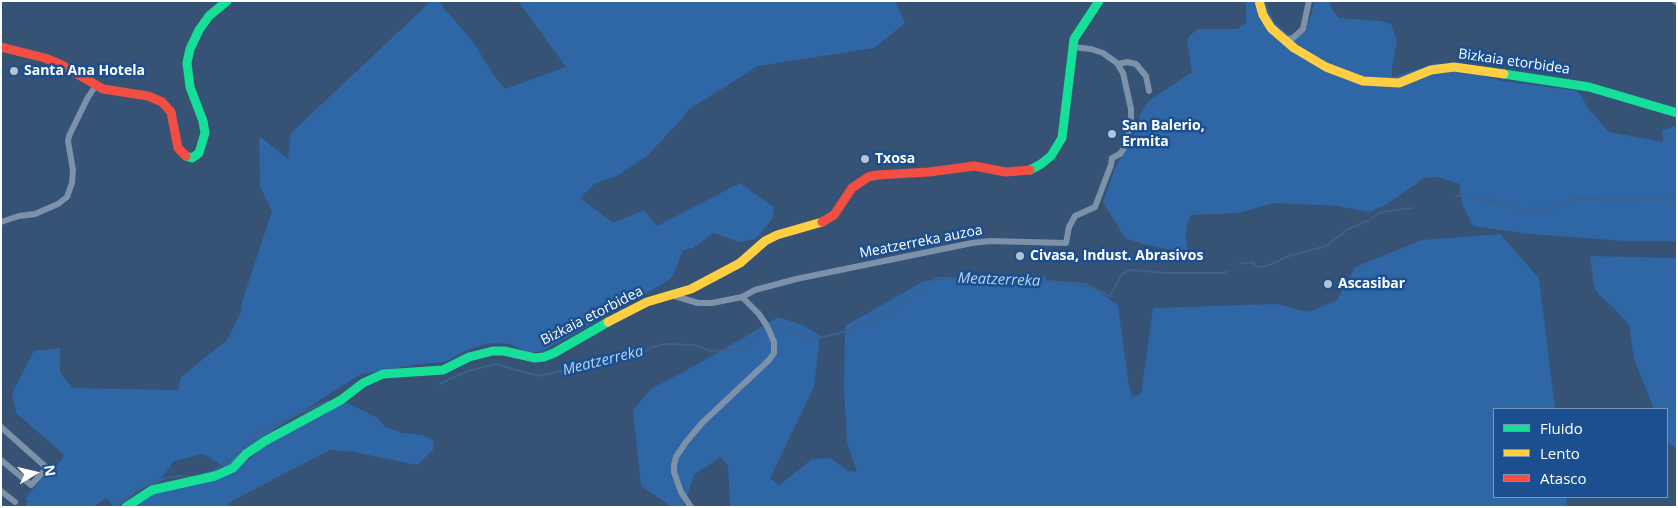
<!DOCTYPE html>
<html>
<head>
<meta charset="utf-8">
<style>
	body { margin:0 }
	#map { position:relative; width:1678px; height:508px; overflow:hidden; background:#365274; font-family:"Open Sans",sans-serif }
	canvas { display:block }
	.frame { position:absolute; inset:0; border:2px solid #fff; pointer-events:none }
	.legend { position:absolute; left:1493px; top:408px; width:175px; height:90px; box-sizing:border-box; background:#1b4f8f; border:1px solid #7695bc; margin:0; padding:6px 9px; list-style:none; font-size:15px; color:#fff }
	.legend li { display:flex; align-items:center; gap:10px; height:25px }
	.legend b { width:25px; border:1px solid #7695bc }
	.north { position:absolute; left:10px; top:448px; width:50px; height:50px; -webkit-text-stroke:4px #1b4f8f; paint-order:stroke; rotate:81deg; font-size:14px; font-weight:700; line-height:20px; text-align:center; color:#fff }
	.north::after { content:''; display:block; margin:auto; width:18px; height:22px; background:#fff; clip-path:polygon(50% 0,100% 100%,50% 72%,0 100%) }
</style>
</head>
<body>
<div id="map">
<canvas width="1678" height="508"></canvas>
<div class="frame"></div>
<ul class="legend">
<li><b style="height:6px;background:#16e098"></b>Fluido</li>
<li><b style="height:6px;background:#ffcf43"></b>Lento</li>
<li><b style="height:6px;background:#f24e42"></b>Atasco</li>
</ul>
<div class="north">N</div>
</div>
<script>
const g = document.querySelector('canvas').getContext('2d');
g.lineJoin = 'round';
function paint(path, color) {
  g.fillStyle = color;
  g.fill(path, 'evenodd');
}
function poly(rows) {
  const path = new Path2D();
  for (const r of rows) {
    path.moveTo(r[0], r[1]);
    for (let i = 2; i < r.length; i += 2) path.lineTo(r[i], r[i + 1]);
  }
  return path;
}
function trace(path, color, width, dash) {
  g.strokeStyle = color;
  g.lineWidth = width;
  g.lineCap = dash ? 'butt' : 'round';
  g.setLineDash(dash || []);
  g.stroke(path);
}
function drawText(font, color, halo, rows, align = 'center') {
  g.font = font + ' "Open Sans",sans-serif';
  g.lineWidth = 5;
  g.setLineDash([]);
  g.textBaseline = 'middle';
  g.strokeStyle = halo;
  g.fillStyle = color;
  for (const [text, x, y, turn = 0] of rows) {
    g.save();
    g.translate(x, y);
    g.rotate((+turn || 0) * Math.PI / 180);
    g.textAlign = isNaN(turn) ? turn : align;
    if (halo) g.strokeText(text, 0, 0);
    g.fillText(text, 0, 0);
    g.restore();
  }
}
paint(poly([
	[431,1,438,1,473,42,495,77,505,89,566,67,518,1,895,1,905,23,874,48,758,66,688,110,683,118,647,156,617,176,594,184,580,198,613,223,644,210,657,226,740,183,774,207,772,219,756,239,740,242,713,233,693,248,683,250,673,275,666,282,543,351,529,353,509,344,490,343,467,350,445,362,420,364,361,374,256,441,226,468,203,454,174,461,161,479,144,486,117,507,114,507,106,498,94,507,24,507,28,502,25,499,45,474,49,473,60,462,64,455,16,413,12,393,34,351,60,348,60,372,72,388,178,390,181,377,227,340,241,311,242,302,272,211,260,187,259,136,288,159,291,133],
	[1246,1,1265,1,1275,23,1293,38,1306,31,1315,1,1329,1,1332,10,1339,18,1380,21,1391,24,1397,41,1392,69,1392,77,1437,63,1502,81,1578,91,1590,111,1609,132,1663,142,1662,130,1677,126,1677,241,1625,241,1528,234,1473,226,1463,206,1460,190,1460,184,1437,177,1424,178,1389,203,1370,212,1337,206,1274,203,1238,213,1191,215,1187,224,1186,238,1188,253,1147,245,1125,238,1103,202,1115,168,1133,138,1141,112,1149,101,1192,72,1187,41,1189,36,1198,29,1237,29,1245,24,1246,20],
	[1500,234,1539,278,1555,409,1494,409,1494,497,1566,497,1567,507,730,507,728,466,720,457,694,475,683,507,672,507,641,486,633,410,651,389,707,359,778,317,800,324,820,335,814,387,770,478,779,485,812,459,830,458,849,471,857,472,847,442,844,390,845,326,924,281,975,276,1045,276,1047,280,1086,283,1118,305,1128,380,1132,397,1141,394,1153,308,1276,304,1309,312,1337,300,1355,267,1422,240],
	[1590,256,1677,258,1677,449,1668,443,1667,440,1667,409,1654,409,1634,359,1629,325,1614,308,1599,295,1594,286],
	[345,402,376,417,384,426,402,433,422,435,434,441,433,450,417,465,354,452,330,450,228,503,229,507,132,507,142,500,162,490,223,475,251,458,265,444,297,429]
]), '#2f66a5');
trace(poly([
	[1456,196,1462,195,1495,202,1522,211,1537,208,1558,207,1575,198,1622,200,1677,197],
	[1239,264,1252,262,1258,267,1267,266,1289,256,1326,246,1347,230,1369,220,1381,212,1412,208],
	[772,326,778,326,813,339,844,332,887,313,937,278,1007,279,1060,282,1093,288,1110,296,1122,274,1131,270,1165,273,1224,273,1227,271],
	[439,384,468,371,496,364,538,376,609,360,635,357,652,347,666,344,695,345,711,351,745,349,762,329],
	[203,474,214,471,241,450,258,432,328,401],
	[118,502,144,487,166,478,181,476,193,477]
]), '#3b618d', 2);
trace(poly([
	[1675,1,1677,2],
	[1286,40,1293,38,1303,29,1309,1],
	[1118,64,1127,62,1136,64,1146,76,1149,91],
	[1,222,19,216,35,214,58,204,67,197,72,183,73,170,68,141,69,136,87,99,96,85],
	[671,295,698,303,712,303,742,297,755,290,796,279,972,243,990,241,1066,243,1069,227,1075,216,1095,207,1111,165,1112,158,1120,154,1126,145,1131,119,1131,109,1123,73,1117,63,1103,53,1091,49,1072,47],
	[1,427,47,468,31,485,1,460],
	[1,491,15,502],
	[691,507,681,492,674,472,674,465,676,457,686,442,702,423,769,360,774,353,774,342,767,326,759,314,742,297]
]), '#7d92a8', 6);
trace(poly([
	[1504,74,1589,87,1677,113],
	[186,156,192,158,199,153,205,133,203,121,190,87,187,63,190,49,199,30,209,16,227,1],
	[1030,170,1041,164,1051,156,1062,138,1074,39,1099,1],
	[126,507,152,490,215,476,233,468,246,454,265,441,341,400,363,383,383,374,443,370,469,357,493,351,504,351,535,358,544,357,554,353,608,322]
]), '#16e098', 9);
trace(poly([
	[1259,1,1263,15,1271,28,1294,48,1326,67,1363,81,1399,83,1431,70,1454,67,1504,74],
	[608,322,647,302,691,289,740,263,765,241,777,235,822,222]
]), '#ffcf43', 9);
trace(poly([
	[1,47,45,58,62,65,103,89,148,96,162,102,171,112,178,148,186,156],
	[822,222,834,215,852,188,868,177,877,175,929,172,974,166,1006,172,1030,170]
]), '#f24e42', 9);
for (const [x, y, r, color] of [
	[14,71,5,"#b9c2ce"],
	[1112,134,5,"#b9c2ce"],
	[865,159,5,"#b9c2ce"],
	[1020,256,5,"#b9c2ce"],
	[1328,284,5,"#b9c2ce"]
]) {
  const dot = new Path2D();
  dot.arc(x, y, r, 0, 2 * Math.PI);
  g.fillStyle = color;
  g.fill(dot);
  trace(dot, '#1b4f8f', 2);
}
drawText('14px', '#fff', '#1b4f8f', [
	["Bizkaia etorbidea",1514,62,8],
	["Meatzerreka auzoa",921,242,-11],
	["Bizkaia etorbidea",592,316,-27]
]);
drawText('bold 14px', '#fff', '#1b4f8f', [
	["Santa Ana Hotela",24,71],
	["San Balerio,",1122,126],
	["Ermita",1122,142],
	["Txosa",875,159],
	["Civasa, Indust. Abrasivos",1030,256],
	["Ascasibar",1338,284]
], 'left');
drawText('italic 15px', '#b5d3f5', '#1b4f8f', [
	["Meatzerreka",999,280,2],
	["Meatzerreka",603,361,-14]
]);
</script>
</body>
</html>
